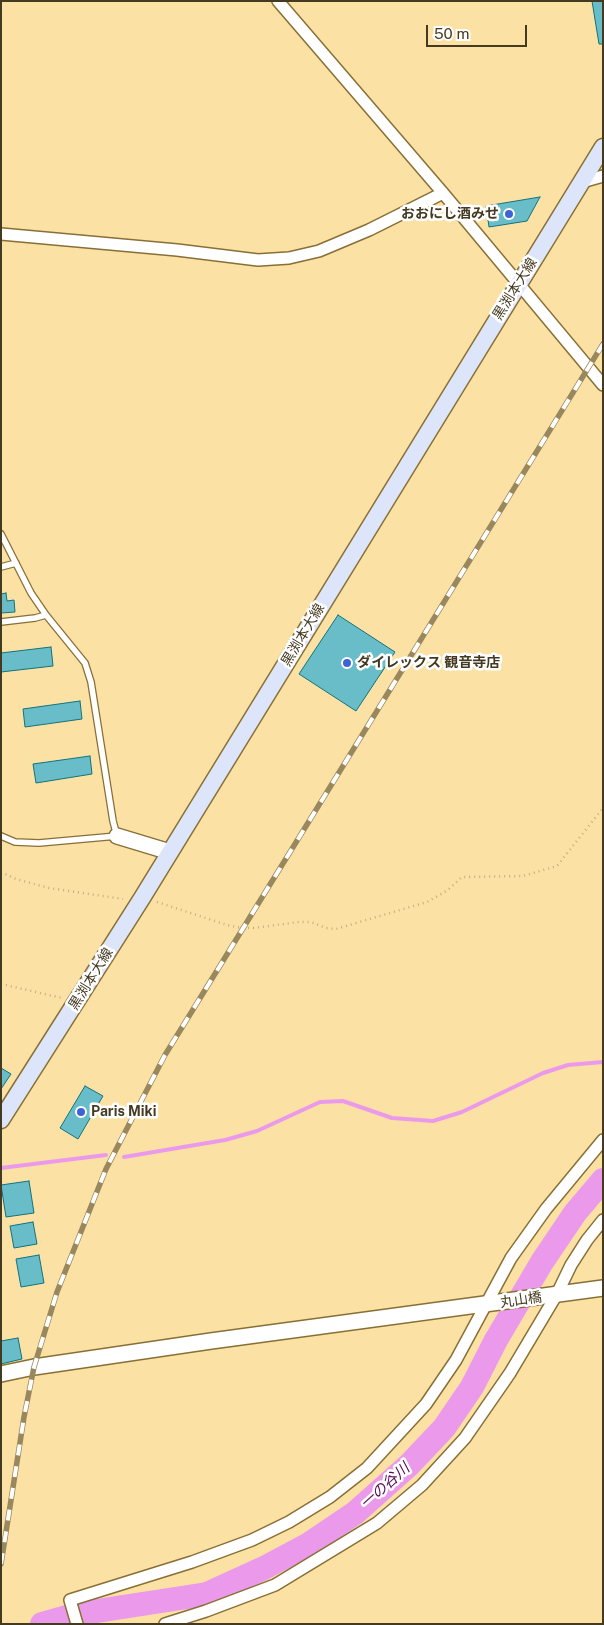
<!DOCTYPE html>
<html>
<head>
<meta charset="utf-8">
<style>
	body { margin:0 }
	#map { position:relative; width:604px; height:1625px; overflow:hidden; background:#fce1a5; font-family:"Public Sans",sans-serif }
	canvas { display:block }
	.frame { position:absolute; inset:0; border:2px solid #443a21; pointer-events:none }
	.scale { position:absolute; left:426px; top:25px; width:101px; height:22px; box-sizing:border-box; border:2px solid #443a21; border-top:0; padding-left:6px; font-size:15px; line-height:18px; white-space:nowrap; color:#443a21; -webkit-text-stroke:4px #fff; paint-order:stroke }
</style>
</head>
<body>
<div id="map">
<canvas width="604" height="1625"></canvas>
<div class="frame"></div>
<div class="scale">50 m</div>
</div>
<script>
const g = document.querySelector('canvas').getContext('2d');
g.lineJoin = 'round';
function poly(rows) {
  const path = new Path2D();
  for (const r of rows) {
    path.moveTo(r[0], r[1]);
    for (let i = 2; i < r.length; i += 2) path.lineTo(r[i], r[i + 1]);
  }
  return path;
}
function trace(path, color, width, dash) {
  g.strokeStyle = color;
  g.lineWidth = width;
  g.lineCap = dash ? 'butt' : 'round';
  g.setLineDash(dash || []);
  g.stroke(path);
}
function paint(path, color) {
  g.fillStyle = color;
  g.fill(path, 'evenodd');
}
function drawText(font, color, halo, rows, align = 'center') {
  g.font = font + ' "Public Sans","Noto Sans JP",sans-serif';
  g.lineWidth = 5;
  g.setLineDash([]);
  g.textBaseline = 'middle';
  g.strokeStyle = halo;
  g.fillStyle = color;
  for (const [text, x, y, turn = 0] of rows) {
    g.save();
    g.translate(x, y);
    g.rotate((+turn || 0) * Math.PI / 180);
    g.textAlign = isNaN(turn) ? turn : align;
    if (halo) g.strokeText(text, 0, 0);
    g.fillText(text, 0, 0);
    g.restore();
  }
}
trace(poly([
	[124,1157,225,1140,257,1131,320,1102,343,1101,392,1118,433,1121,462,1112,543,1073,568,1065,603,1062],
	[1,1168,106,1155]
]), '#eb9aeb', 4);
trace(poly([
	[42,1624,77,1614,207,1594,264,1568,309,1544,355,1513,409,1465,444,1428,472,1387,496,1340,542,1262,575,1213,603,1180]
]), '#eb9aeb', 24);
const building = poly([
	[592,1,603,1,603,44,599,44,592,1],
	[540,197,527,221,489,227,486,206,540,197],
	[6,593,7,601,14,600,15,612,1,613,1,594,6,593],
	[338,615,395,652,356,711,299,674,338,615],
	[51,647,53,666,1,672,1,653,51,647],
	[80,701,82,719,25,727,23,709,80,701],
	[90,756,92,774,36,783,33,764,90,756],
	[1,1068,11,1074,1,1089,1,1068],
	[85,1086,103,1096,78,1139,60,1128,85,1086],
	[29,1181,34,1213,6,1217,1,1185,29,1181],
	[33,1222,37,1244,14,1248,10,1226,33,1222],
	[39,1255,44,1283,21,1287,16,1259,39,1255],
	[18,1338,22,1359,1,1364,1,1341,18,1338]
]);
paint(building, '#69bdc8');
trace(building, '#11727d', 1);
const service = poly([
	[1,534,31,593,46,615,85,663,91,682,113,821,117,836,39,843,15,842,1,836],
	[1,567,16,563],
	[1,622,35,618,46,615]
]);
const minor = poly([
	[278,1,443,193,603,385],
	[582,182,603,176],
	[1,234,177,250,258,260,289,258,319,251,369,230,443,193],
	[77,1624,70,1600,192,1562,252,1540,289,1522,330,1497,367,1468,426,1404,456,1360,511,1258,546,1209,603,1140],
	[165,1624,206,1611,275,1585,377,1523,422,1485,465,1438,510,1373,557,1294,571,1265,587,1240,603,1220]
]);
const tertiary = poly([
	[117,836,170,852],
	[1,1374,34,1367,211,1341,603,1288]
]);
const secondary = poly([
	[1,1120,142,898,603,147]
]);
trace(service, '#886f35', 8);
trace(minor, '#886f35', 14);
trace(tertiary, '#886f35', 18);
trace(secondary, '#886f35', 19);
trace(poly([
	[1,872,16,879,49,888,123,899],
	[157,902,227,925,242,928,254,928,299,922,311,922,326,928,336,929,427,902,448,890,462,877,523,876,557,866,603,808],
	[1,984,62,998]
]), '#c5af7d', 2.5, [1, 4]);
trace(service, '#fff', 5.5);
trace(minor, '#fff', 11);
trace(tertiary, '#fff', 15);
trace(secondary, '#dde5fa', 16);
const rail = poly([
	[1,1564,24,1417,34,1367,57,1292,106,1169,165,1055,603,344]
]);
trace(rail, '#99875e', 5.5);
trace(rail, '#fff', 4, [11]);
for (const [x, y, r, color] of [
	[509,214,5,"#3f62d4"],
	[347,663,5,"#3f62d4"],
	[81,1112,5,"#3f62d4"]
]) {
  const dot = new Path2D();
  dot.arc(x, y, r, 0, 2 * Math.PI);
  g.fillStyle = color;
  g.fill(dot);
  trace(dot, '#fff', 2);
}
drawText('bold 14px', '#443a21', '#fff', [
	["おおにし酒みせ",499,214,"right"],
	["ダイレックス 観音寺店",357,663],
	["Paris Miki",91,1112]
], 'left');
drawText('14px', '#443a21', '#fff', [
	["黒渕本大線",515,289,-58],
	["黒渕本大線",303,635,-59],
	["黒渕本大線",91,979,-58],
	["丸山橋",521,1300,-8]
]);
drawText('italic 15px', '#540956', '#fff', [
	["一の谷川",385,1486,-42]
]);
</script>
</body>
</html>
